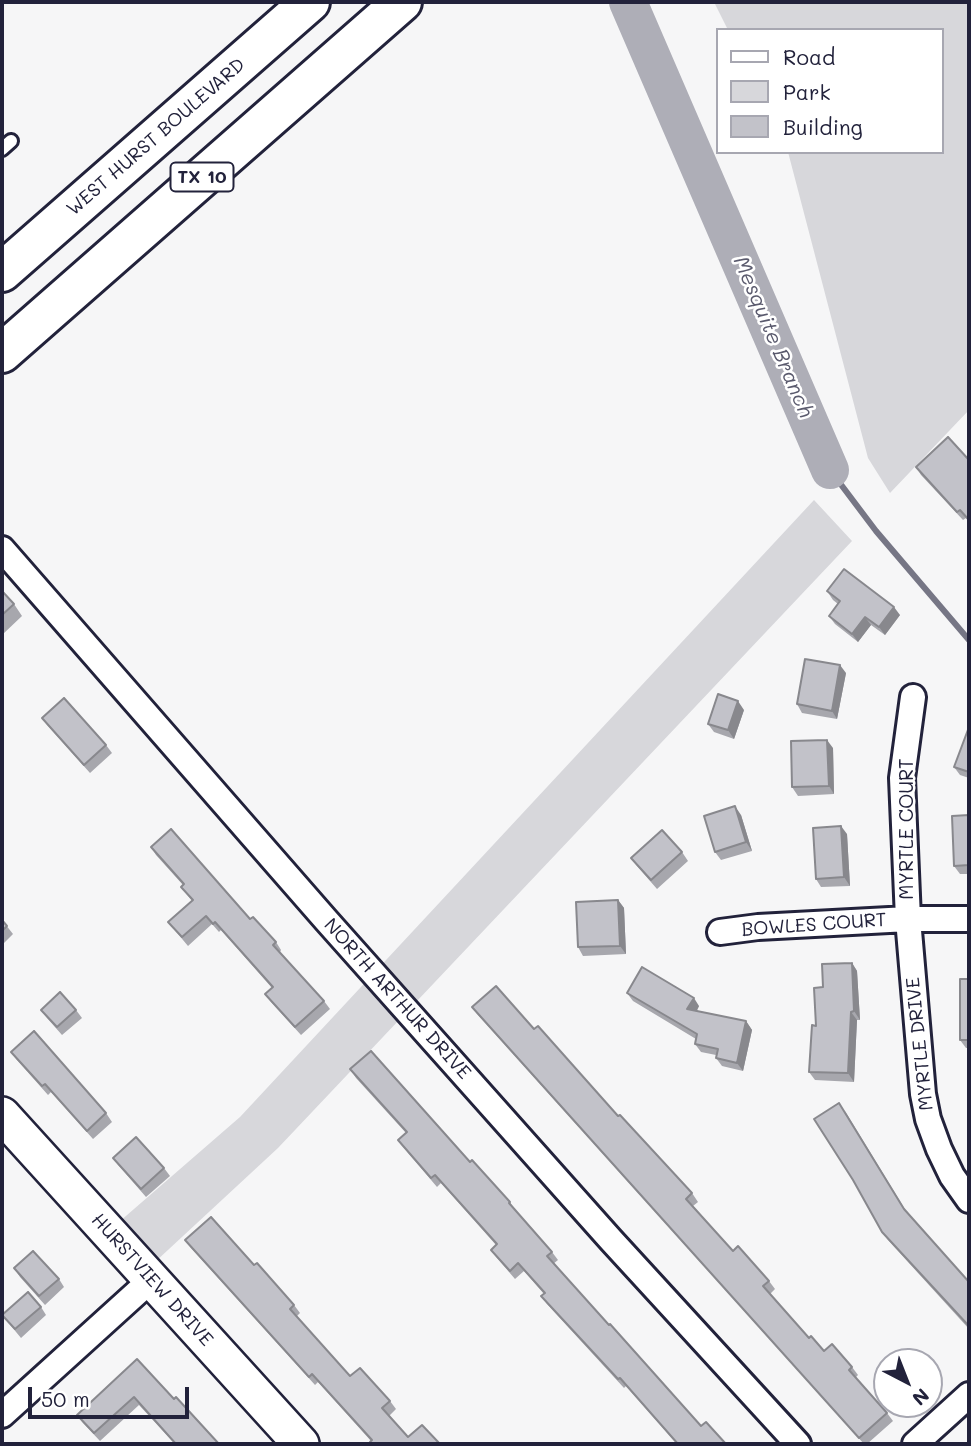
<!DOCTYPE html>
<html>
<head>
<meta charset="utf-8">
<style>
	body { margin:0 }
	#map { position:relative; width:971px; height:1446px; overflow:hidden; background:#f6f6f7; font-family:Mali,sans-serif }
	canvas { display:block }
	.frame { position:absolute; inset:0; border:4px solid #22223b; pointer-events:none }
	.legend { position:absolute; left:716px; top:28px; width:228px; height:126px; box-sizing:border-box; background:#fff; border:2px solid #a7a7b1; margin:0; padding:9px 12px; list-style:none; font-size:21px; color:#22223b }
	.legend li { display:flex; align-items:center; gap:14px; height:35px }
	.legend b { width:35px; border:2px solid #a7a7b1 }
	.north { position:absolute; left:873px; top:1348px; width:70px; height:70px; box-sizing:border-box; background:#fff; border:2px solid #a7a7b1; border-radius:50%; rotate:138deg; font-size:19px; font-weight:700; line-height:28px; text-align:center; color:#22223b }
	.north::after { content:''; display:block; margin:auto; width:24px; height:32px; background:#22223b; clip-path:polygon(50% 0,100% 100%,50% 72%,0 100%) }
	.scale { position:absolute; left:28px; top:1387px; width:161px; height:32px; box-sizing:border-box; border:4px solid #22223b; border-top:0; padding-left:9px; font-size:21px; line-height:24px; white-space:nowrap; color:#22223b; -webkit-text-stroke:5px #fff; paint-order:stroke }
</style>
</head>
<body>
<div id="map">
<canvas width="971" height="1446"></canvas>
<div class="frame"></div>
<ul class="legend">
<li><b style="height:9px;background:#fff"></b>Road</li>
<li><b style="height:19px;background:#d7d7db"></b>Park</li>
<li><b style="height:19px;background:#c2c2c9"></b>Building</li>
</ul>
<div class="north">N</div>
<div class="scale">50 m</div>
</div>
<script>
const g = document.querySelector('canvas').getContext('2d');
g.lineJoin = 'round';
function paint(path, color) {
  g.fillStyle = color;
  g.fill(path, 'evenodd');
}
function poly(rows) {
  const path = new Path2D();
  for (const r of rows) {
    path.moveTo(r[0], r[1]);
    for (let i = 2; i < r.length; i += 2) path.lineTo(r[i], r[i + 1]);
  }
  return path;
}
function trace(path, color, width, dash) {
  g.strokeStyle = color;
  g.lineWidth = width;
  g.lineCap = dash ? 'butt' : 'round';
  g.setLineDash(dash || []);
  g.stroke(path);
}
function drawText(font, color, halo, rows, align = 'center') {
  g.font = font + ' Mali,sans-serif';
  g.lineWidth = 5;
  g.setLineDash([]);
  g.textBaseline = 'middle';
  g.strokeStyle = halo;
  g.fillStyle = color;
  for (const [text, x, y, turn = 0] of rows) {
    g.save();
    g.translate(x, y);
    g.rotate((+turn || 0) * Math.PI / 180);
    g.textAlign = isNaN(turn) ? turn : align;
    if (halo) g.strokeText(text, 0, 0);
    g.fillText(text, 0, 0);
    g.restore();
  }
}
paint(poly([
	[714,2,969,2,969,410,890,493,868,458,788,152,941,152,941,30,728,30],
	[814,500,852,541,278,1148,155,1262,119,1222,240,1117]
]), '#d7d7db');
trace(poly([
	[830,470,876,531,969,640]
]), '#767685', 6);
trace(poly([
	[628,2,830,470]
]), '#aeaeb7', 38);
const lane = poly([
	[2,149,11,141]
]);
const street = poly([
	[2,549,326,920,611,1240,798,1444],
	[913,697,902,778,908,919,923,1094,928,1119,939,1149,952,1176,969,1200],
	[720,932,758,927,908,919,969,919],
	[2,1415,152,1279],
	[915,1444,969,1395]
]);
const secondary = poly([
	[2,1115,301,1444]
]);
const primary = poly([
	[2,272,310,2],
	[2,353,402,2]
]);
trace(lane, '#22223b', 18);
trace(street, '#22223b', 30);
trace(secondary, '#22223b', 40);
trace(primary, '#22223b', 44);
trace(lane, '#fff', 12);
trace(street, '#fff', 24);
trace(secondary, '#fff', 35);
trace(primary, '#fff', 38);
paint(poly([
	[969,460,969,522,966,518,963,520,921,475,916,467],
	[2,591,14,604,22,616,2,635],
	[827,591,900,615,885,635,871,625,858,642,835,624,829,616,838,604,833,600],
	[846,673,837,719,802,713,797,704],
	[744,710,734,739,714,732,708,724],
	[42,718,106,745,112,753,90,773,48,726],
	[969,727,969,778,960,775,954,767],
	[833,748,834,794,798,796,792,787],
	[741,815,752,851,721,860,715,852],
	[969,815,969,874,960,874,954,866],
	[847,834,850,886,821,887,816,879],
	[151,847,250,919,276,942,281,950,280,952,324,1001,330,1009,301,1035,271,1002,265,994,272,988,221,930,219,932,212,924,188,946,168,922,192,901,181,887,183,885,156,855],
	[682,852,688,861,657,889,637,866,631,858],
	[618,900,624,908,626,954,583,956,578,947],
	[2,920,13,934,2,945],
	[852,963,857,971,860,1020,857,1020,854,1082,815,1080,809,1072,823,987],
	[969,979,969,1048,966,1048,960,1040],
	[627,993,699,1006,697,1011,746,1021,752,1030,743,1071,722,1066,716,1058,716,1055,701,1052,695,1044,696,1039,633,1001],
	[472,1007,534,1029,692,1193,698,1202,693,1206,733,1251,769,1281,775,1289,770,1294,809,1338,824,1351,852,1367,858,1375,855,1378,887,1413,893,1421,867,1444,864,1444,478,1015],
	[41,1010,76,1010,82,1018,62,1035,47,1018],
	[11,1052,106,1113,112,1122,93,1139,51,1092,48,1095,17,1060],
	[350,1069,470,1162,510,1202,515,1211,552,1252,558,1260,553,1264,701,1426,726,1444,677,1444,626,1386,624,1388,547,1304,541,1296,544,1294,524,1271,515,1279,497,1258,491,1250,496,1245,441,1183,437,1187,404,1148,398,1140,406,1133,356,1078],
	[845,1111,906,1211,969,1282,969,1329,888,1240,882,1232],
	[113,1158,164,1168,170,1176,146,1197,119,1166],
	[185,1240,254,1265,294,1305,300,1313,296,1317,350,1376,390,1401,396,1409,389,1416,408,1437,440,1444,371,1441,318,1382,315,1385,191,1248],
	[14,1268,59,1279,64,1287,45,1305,20,1277],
	[41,1307,46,1315,21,1338,2,1315],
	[137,1359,174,1399,219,1444,175,1444,139,1405,100,1441,83,1423,77,1415]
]), '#a7a7ad');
paint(poly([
	[894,607,900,615,885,635,879,627],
	[865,617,871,625,858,642,852,634],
	[840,665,846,673,837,719,832,711],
	[738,701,744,710,734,739,728,730],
	[827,740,833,748,834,794,829,786],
	[735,806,741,815,752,851,746,842],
	[841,826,847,834,850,886,844,877],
	[618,900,624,908,626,954,620,946],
	[852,963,857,971,860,1020,854,1011],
	[694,998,699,1006,693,1017,687,1009],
	[851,1012,857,1020,854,1082,848,1073],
	[746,1021,752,1030,743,1071,737,1063]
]), '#88888d');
const building = poly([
	[948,437,969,460,969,520,960,510,957,512,916,467,948,437],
	[844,569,894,607,879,627,865,617,852,634,829,616,840,601,827,591,844,569],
	[2,591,14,604,2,615,2,591],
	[805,659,840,665,832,711,797,704,805,659],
	[718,694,738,701,728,730,708,724,718,694],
	[64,698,106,745,84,765,42,718,64,698],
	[969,727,969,772,954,767,969,727],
	[827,740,829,786,792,787,791,741,827,740],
	[735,806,746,842,715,852,704,816,735,806],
	[969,815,969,865,954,866,952,816,969,815],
	[841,826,844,877,816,879,813,828,841,826],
	[171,829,250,919,253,917,276,942,273,945,324,1001,295,1027,265,994,273,987,215,922,213,924,206,916,182,937,168,922,193,900,181,887,184,884,151,847,171,829],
	[662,830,682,852,651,880,631,858,662,830],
	[618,900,620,946,578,947,576,902,618,900],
	[2,920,7,926,2,931,2,920],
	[852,963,854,1011,851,1012,848,1073,809,1072,812,1025,816,1026,814,988,823,987,822,964,852,963],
	[642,967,694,998,687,1009,746,1021,737,1063,716,1058,718,1049,695,1044,697,1034,627,993,642,967],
	[960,979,969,979,969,1040,960,1040,960,979],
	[496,986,534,1029,538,1026,618,1116,620,1115,692,1193,686,1199,733,1251,738,1246,769,1281,763,1286,809,1338,811,1336,824,1351,832,1344,852,1367,849,1370,887,1413,859,1438,472,1007,496,986],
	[60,992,76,1010,57,1027,41,1010,60,992],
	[34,1031,106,1113,87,1131,45,1084,42,1086,11,1052,34,1031],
	[371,1051,470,1162,472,1160,510,1202,509,1203,552,1252,547,1256,609,1325,610,1324,701,1426,706,1422,726,1444,678,1444,620,1378,618,1379,541,1296,545,1293,518,1263,510,1271,491,1250,497,1244,435,1175,431,1178,398,1140,407,1132,350,1069,371,1051],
	[839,1103,904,1209,969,1282,969,1324,968,1325,882,1232,853,1180,814,1119,839,1103],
	[136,1137,164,1168,141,1189,113,1158,136,1137],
	[211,1217,254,1265,257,1263,294,1305,290,1309,350,1376,360,1368,390,1401,382,1408,408,1437,422,1425,440,1444,372,1444,370,1442,372,1440,312,1374,309,1377,185,1240,211,1217],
	[33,1251,59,1279,39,1296,14,1268,33,1251],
	[28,1292,41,1307,15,1329,2,1315,28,1292],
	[137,1359,174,1399,176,1397,219,1444,176,1444,134,1397,94,1433,77,1415,137,1359]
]);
paint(building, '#c2c2c9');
trace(building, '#88888d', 2);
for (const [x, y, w] of [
	[202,177,63]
]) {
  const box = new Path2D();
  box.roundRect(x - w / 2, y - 14.5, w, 29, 5);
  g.fillStyle = '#fff';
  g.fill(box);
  trace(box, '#22223b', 2);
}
drawText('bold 18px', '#22223b', null, [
	["TX 10",202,177]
]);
drawText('19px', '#22223b', '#fff', [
	["WEST HURST BOULEVARD",156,137,-41],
	["MYRTLE COURT",907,829,-90],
	["BOWLES COURT",814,925,-4],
	["NORTH ARTHUR DRIVE",397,999,48],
	["MYRTLE DRIVE",920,1044,-96],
	["HURSTVIEW DRIVE",152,1280,48]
]);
drawText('italic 21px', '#5a5a6d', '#fff', [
	["Mesquite Branch",773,337,67]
]);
</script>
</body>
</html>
